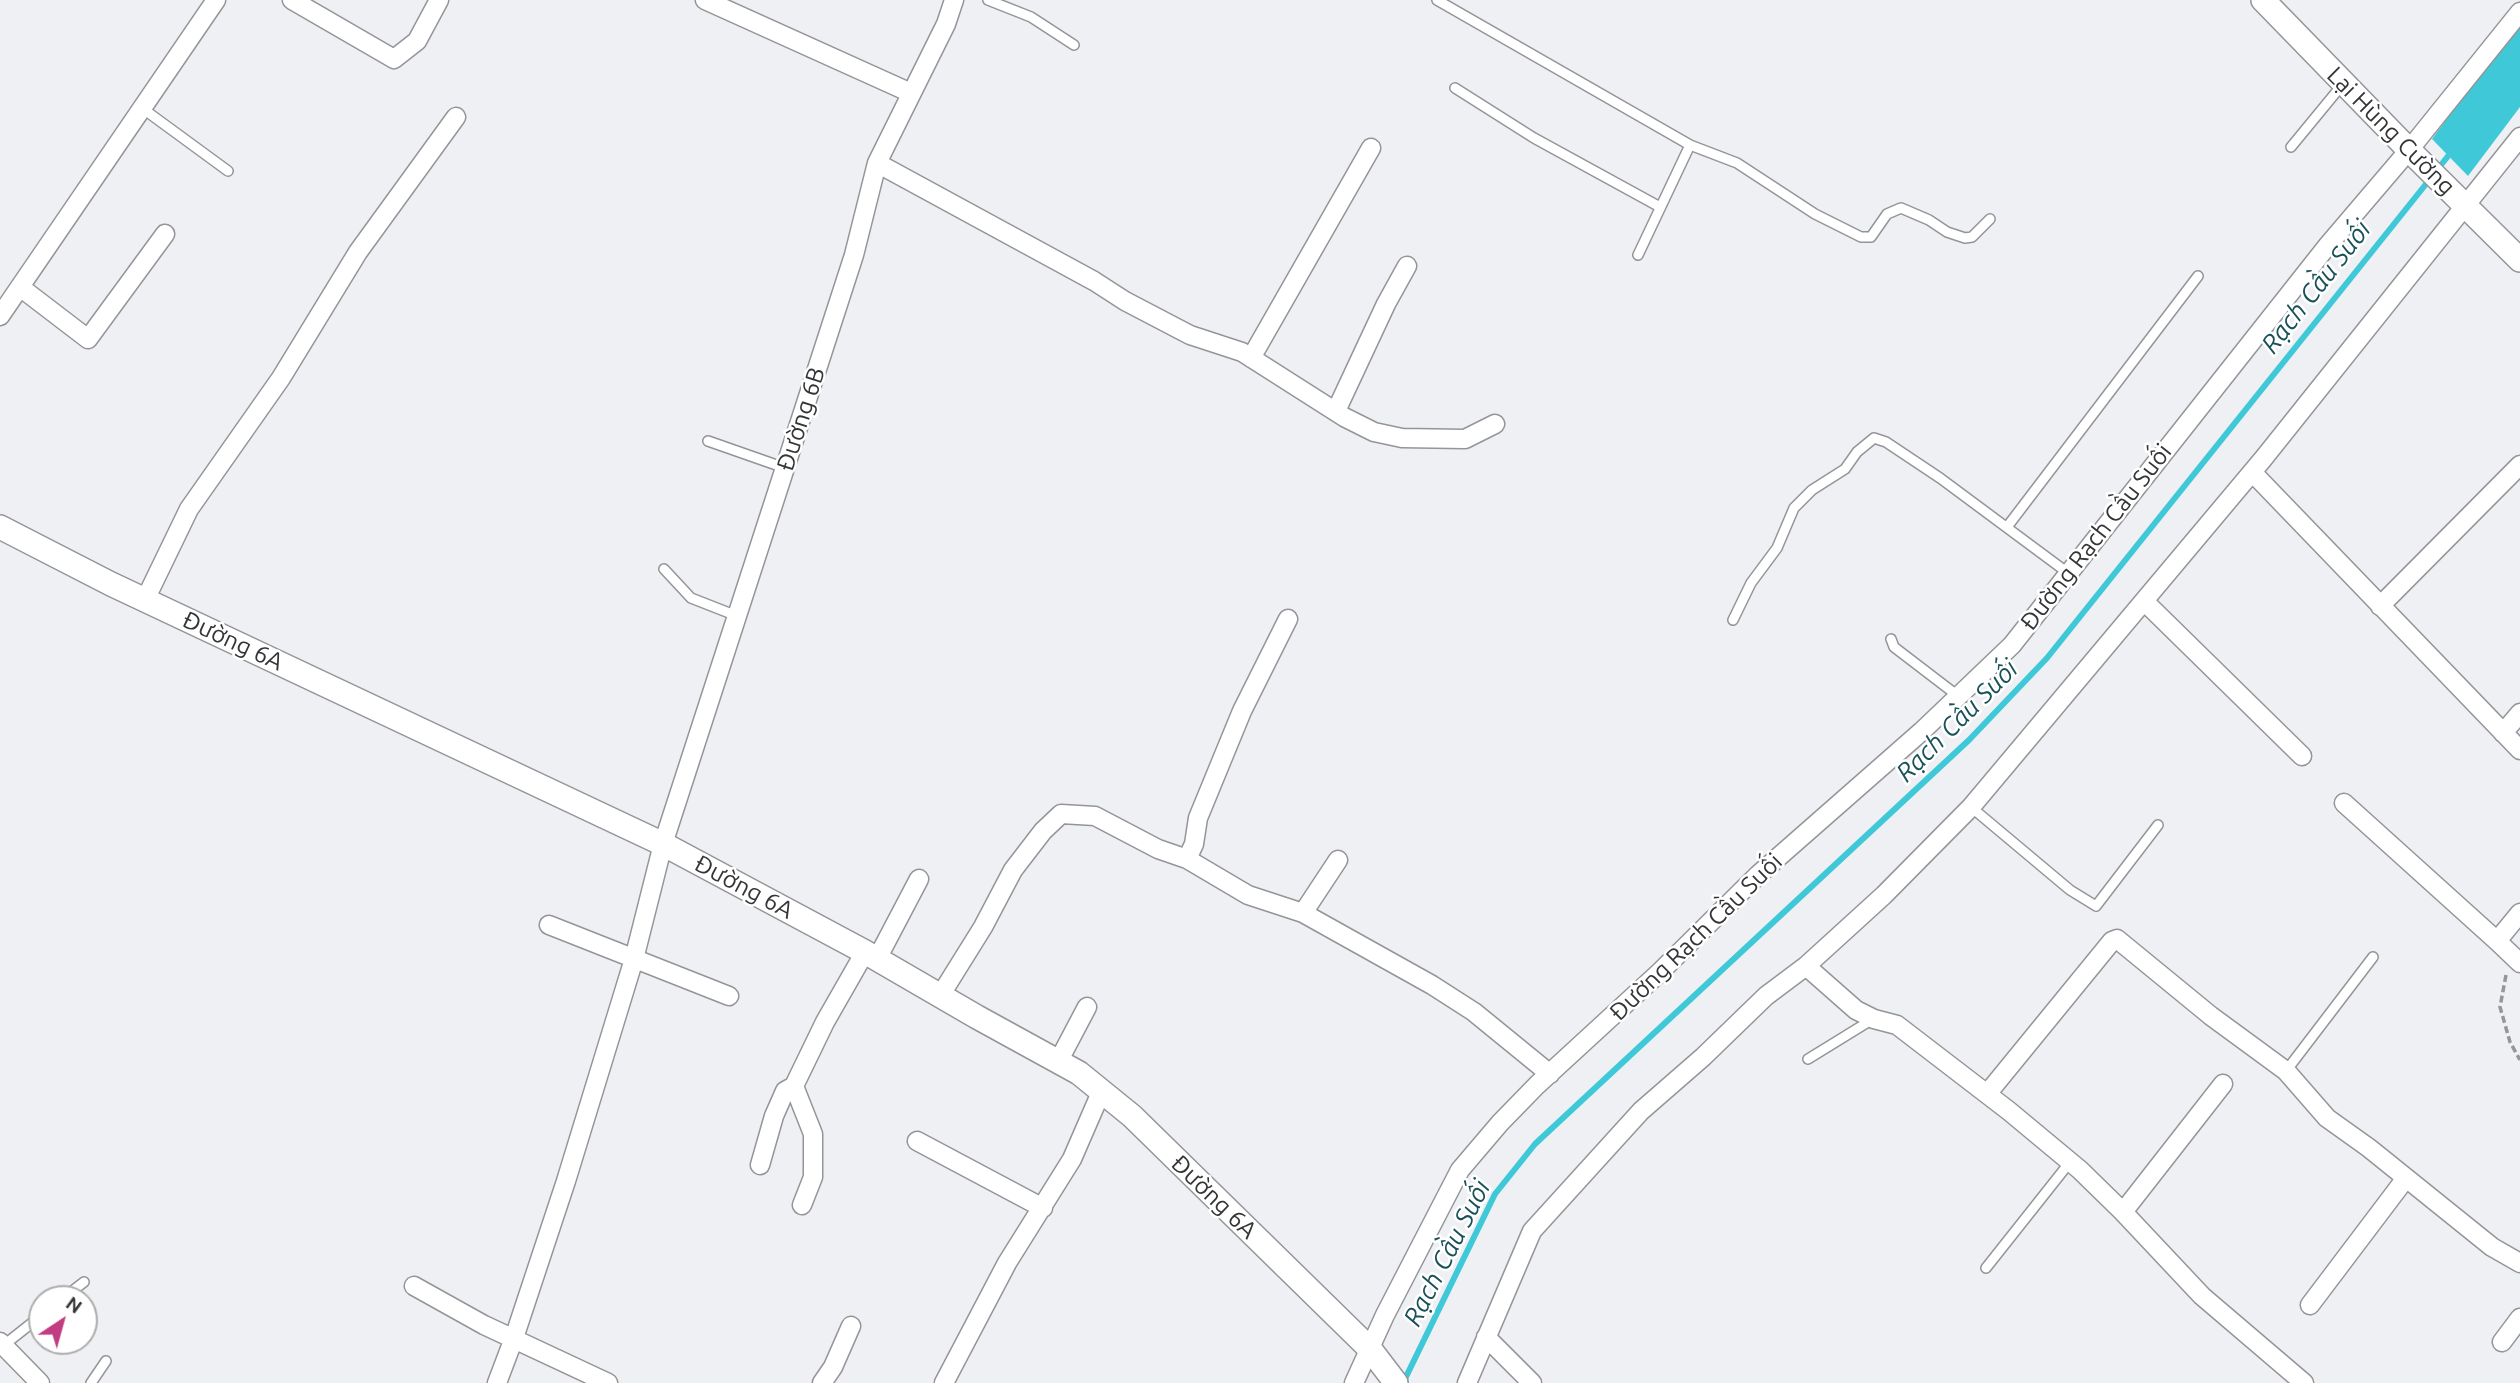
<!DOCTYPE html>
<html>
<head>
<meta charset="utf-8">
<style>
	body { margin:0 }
	#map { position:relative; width:2520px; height:1383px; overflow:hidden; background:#eff0f3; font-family:Ubuntu,sans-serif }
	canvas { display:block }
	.north { position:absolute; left:28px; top:1285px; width:70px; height:70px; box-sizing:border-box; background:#fff; border:2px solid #aeaeaf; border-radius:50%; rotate:36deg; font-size:19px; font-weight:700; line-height:28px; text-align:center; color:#343536 }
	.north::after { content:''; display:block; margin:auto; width:24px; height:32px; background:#c13c80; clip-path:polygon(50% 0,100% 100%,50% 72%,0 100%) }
</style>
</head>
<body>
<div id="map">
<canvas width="2520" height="1383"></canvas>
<div class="north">N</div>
</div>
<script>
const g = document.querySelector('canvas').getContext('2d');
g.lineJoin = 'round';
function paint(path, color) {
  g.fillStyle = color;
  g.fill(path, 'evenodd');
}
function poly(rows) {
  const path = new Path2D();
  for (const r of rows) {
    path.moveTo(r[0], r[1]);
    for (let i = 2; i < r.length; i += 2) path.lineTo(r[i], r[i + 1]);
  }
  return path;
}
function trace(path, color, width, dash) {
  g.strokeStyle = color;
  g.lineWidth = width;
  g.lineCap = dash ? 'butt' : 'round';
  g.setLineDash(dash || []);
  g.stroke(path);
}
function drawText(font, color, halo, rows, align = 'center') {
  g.font = font + ' Ubuntu,sans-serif';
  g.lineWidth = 5;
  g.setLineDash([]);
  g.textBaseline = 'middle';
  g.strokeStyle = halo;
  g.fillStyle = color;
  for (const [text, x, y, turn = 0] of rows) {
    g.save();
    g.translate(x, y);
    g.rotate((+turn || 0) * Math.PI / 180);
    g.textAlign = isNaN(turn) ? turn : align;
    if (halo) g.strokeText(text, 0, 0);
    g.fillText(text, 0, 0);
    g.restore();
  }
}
paint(poly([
	[2520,20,2520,107,2468,176,2432,139]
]), '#3fc9d8');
trace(poly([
	[2437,170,2452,151],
	[1403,1383,1495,1194,1535,1144,1969,740,2047,658,2430,179]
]), '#3fc9d8', 6);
const service = poly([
	[988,0,1031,17,1074,45],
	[1437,0,1690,145,1737,163,1815,214,1861,237,1871,237,1887,214,1901,208,1929,220,1947,232,1965,238,1972,237,1990,219],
	[1455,88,1534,138,1660,207],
	[142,108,228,171],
	[2291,147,2342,85],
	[1638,255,1690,145],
	[708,441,785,468],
	[2007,527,2198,276],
	[664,569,691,598,737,616],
	[1733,620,1751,583,1777,548,1794,508,1812,490,1845,469,1857,452,1874,438,1886,442,1940,478,2068,573],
	[1891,639,1894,647,1958,696],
	[1971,807,2070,890,2096,906,2158,825],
	[1808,1059,1873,1019],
	[2286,1071,2373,957],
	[1986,1268,2070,1162],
	[62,1299,84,1282],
	[4,1345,42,1315],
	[91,1383,106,1361]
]);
const minor = poly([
	[292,0,394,59,417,41,439,0],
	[705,0,911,93],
	[877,163,1094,281,1125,301,1190,335,1242,352,1344,417,1374,432,1402,438,1465,439,1495,424],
	[20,287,88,339,165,234],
	[0,316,216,0],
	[1251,358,1371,148],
	[1336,411,1386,304,1407,266],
	[2252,472,2520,750],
	[145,600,189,509,281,378,358,252,456,117],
	[2144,601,2302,756],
	[2380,606,2520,465],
	[2503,733,2520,713],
	[2344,803,2497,941,2520,913],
	[1187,859,1194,844,1198,818,1242,711,1288,619],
	[1303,913,1432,985,1474,1012,1550,1074],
	[549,925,729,996],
	[2497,941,2520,963],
	[877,959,919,879],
	[1806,966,1856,1010,1874,1019,1897,1025,2009,1111,2080,1170,2123,1212],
	[940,996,983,927,1013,870,1043,831,1061,814,1095,816,1158,849,1187,859,1248,895,1303,913,1338,860],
	[1058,1062,1087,1007],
	[2223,1084,2123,1212,2202,1296,2304,1383],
	[794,1086,813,1134,813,1177,802,1205],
	[1987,1094,2112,941,2117,939,2211,1016,2286,1071,2327,1118,2369,1148,2492,1247,2520,1263],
	[917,1141,1043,1208],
	[760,1165,774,1116,785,1091,794,1086,825,1022,865,952],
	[414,1286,484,1325,608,1383],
	[2310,1305,2406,1178],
	[1486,1337,1532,1383],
	[0,1342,40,1383],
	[2502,1342,2520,1318],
	[497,1383,514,1338,566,1181,634,959,663,844,854,255,877,163,946,24,954,0],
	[822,1383,833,1367,851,1326],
	[944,1383,1007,1263,1072,1159,1102,1090],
	[1354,1383,1385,1315,1460,1170,1500,1123,1537,1085,1660,972,1758,875,1922,731,2012,645,2328,245,2409,150,2520,12],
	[1467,1383,1532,1231,1641,1111,1703,1057,1766,996,1806,966,1884,895,1971,807,2263,459,2520,137]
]);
const tertiary = poly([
	[2263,0,2409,150,2520,260],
	[0,527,111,584,663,844,865,952,977,1017,1079,1073,1132,1116,1370,1349,1396,1383]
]);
trace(service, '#949598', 12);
trace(minor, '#949598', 21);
trace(tertiary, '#949598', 26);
trace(poly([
	[2506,975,2500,1007,2510,1042,2520,1060]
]), '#959698', 3.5, [7, 3.5]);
trace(service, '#fff', 9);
trace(minor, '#fff', 18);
trace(tertiary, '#fff', 23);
drawText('24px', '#343536', '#fff', [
	["Lại Hùng Cường",2391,131,45],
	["Đường 6B",801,419,-72],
	["Đường Rạch Cầu Suối",2096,537,-52],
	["Đường 6A",233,641,25],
	["Đường 6A",744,887,28],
	["Đường Rạch Cầu Suối",1696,937,-44],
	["Đường 6A",1214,1197,44]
]);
drawText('italic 26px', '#185258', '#fff', [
	["Rạch Cầu Suối",2316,287,-52],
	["Rạch Cầu Suối",1957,721,-45],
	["Rạch Cầu Suối",1447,1253,-63]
]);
</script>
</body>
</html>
